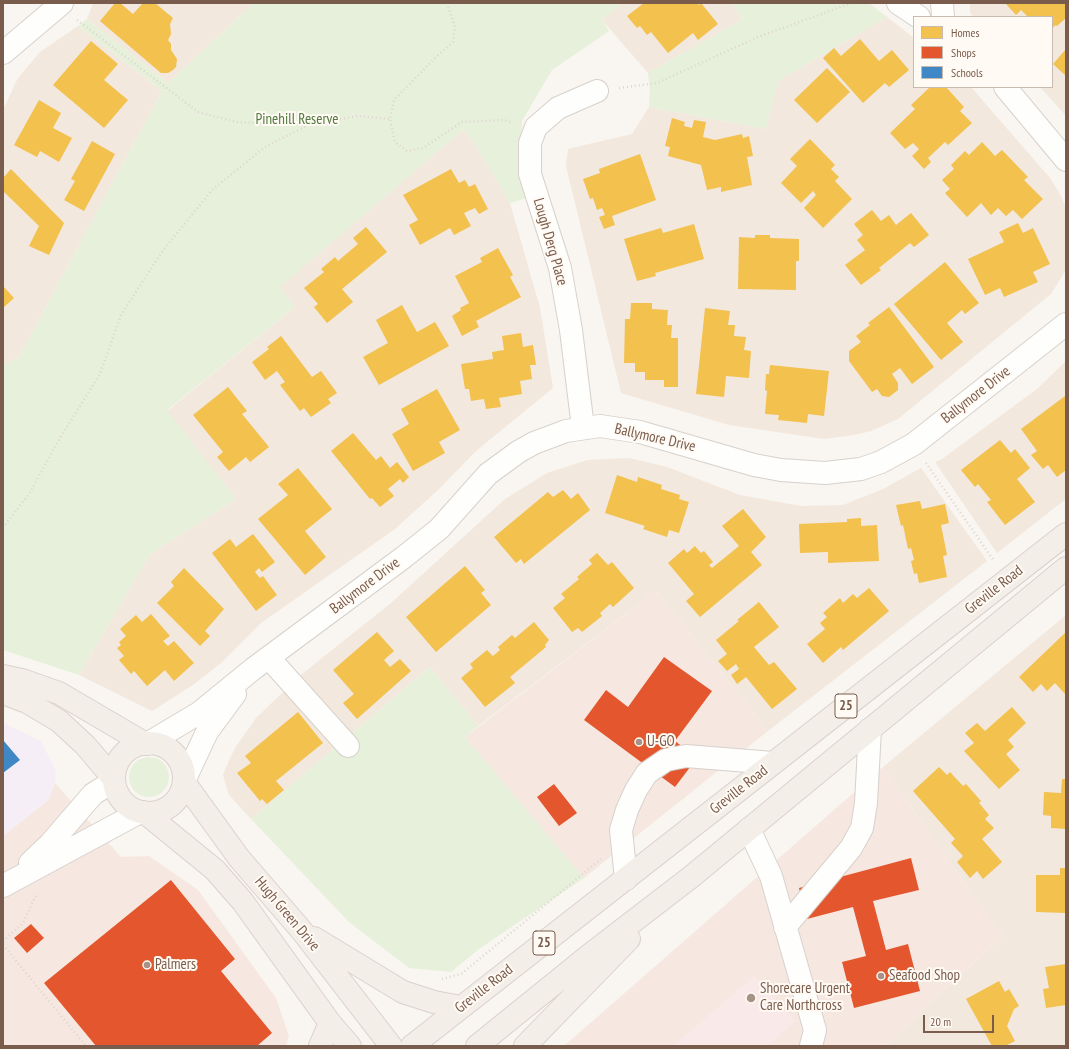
<!DOCTYPE html>
<html>
<head>
<meta charset="utf-8">
<style>
	body { margin:0 }
	#map { position:relative; width:1069px; height:1049px; overflow:hidden; background:#f9f5f0; font-family:"PT Sans Narrow",sans-serif }
	canvas { display:block }
	.frame { position:absolute; inset:0; border:4px solid #7a5c4d; pointer-events:none }
	.legend { position:absolute; left:913px; top:16px; width:140px; height:72px; box-sizing:border-box; background:#fffaf3; border:1px solid #cabbb1; margin:0; padding:5px 7px; list-style:none; font-size:12px; color:#7a5c4d }
	.legend li { display:flex; align-items:center; gap:8px; height:20px }
	.legend b { width:20px; border:1px solid #cabbb1 }
	.scale { position:absolute; left:923px; top:1015px; width:71px; height:18px; box-sizing:border-box; border:2px solid #7a5c4d; border-top:0; padding-left:5px; font-size:12px; line-height:14px; white-space:nowrap; color:#7a5c4d; -webkit-text-stroke:3px #fffaf3; paint-order:stroke }
</style>
</head>
<body>
<div id="map">
<canvas width="1069" height="1049"></canvas>
<div class="frame"></div>
<ul class="legend">
<li><b style="height:11px;background:#f2c14e"></b>Homes</li>
<li><b style="height:11px;background:#e4572e"></b>Shops</li>
<li><b style="height:11px;background:#3f88c5"></b>Schools</li>
</ul>
<div class="scale">20 m</div>
</div>
<script>
const g = document.querySelector('canvas').getContext('2d');
g.lineJoin = 'round';
function paint(path, color) {
  g.fillStyle = color;
  g.fill(path, 'evenodd');
}
function poly(rows) {
  const path = new Path2D();
  for (const r of rows) {
    if (r.length === 3) {
      path.moveTo(r[0] + r[2], r[1]);
      path.arc(r[0], r[1], r[2], 0, 2 * Math.PI);
      continue;
    }
    path.moveTo(r[0], r[1]);
    for (let i = 2; i < r.length; i += 2) path.lineTo(r[i], r[i + 1]);
  }
  return path;
}
function trace(path, color, width, dash) {
  g.strokeStyle = color;
  g.lineWidth = width;
  g.lineCap = dash ? 'butt' : 'round';
  g.setLineDash(dash || []);
  g.stroke(path);
}
function drawText(font, color, halo, rows, align = 'center') {
  g.font = font + ' "PT Sans Narrow",sans-serif';
  g.lineWidth = 4;
  g.setLineDash([]);
  g.textBaseline = 'middle';
  g.strokeStyle = halo;
  g.fillStyle = color;
  for (const [text, x, y, turn = 0] of rows) {
    g.save();
    g.translate(x, y);
    g.rotate((+turn || 0) * Math.PI / 180);
    g.textAlign = isNaN(turn) ? turn : align;
    if (halo) g.strokeText(text, 0, 0);
    g.fillText(text, 0, 0);
    g.restore();
  }
}
paint(poly([
	[93,3,254,3,168,83,87,19],
	[623,3,732,3,743,19,648,73,602,20],
	[970,3,1066,3,1066,116,1040,87,1052,87,1052,17,974,17,970,13],
	[887,17,914,38,914,87,971,87,1050,178,1060,194,1066,208,1066,270,1051,294,898,419,871,431,854,435,824,439,729,425,621,393,566,166,568,149,632,134,649,107,766,129,778,81],
	[78,26,162,91,19,357,3,365,3,110,18,78,40,52],
	[464,129,486,162,510,203,540,308,553,388,476,451,438,490,395,529,261,623,221,663,193,685,152,711,79,675,149,555,236,499,167,411,295,307,279,287],
	[1066,361,1066,499,997,553,935,462,942,459,1037,389],
	[629,458,667,467,740,495,801,506,843,505,883,489,921,468,987,561,768,731,656,591,478,726,430,667,251,819,229,795,223,775,227,765,235,748,256,718,302,674,391,603,505,499,547,473,588,460],
	[1066,615,1066,1046,885,1046,1002,936,883,767]
]), '#f2e8de');
paint(poly([
	[656,591,768,731,584,878,465,737],
	[883,767,1002,936,885,1046,564,1046],
	[55,783,121,857,149,856,198,890,276,998,289,1036,286,1046,3,1046,3,836,48,800]
]), '#f6e8e1');
paint(poly([
	[3,723,41,741,56,771,55,783,48,800,3,836]
]), '#f6eef6');
paint(poly([
	[754,976,795,1021,768,1046,673,1046]
]), '#fae9e9');
paint(poly([
	[254,3,623,3,602,20,609,31,552,70,522,121,521,165,527,198,510,203,486,162,464,129,280,287,295,307,167,410,236,499,149,555,79,675,3,650,3,365,19,357,162,91,78,26,87,19,168,83],
	[732,3,869,3,887,17,778,81,766,129,649,107,650,89,648,73,743,19],
	[430,667,478,726,465,737,584,878,479,949,451,972,409,968,349,922,251,819],
	[149,777,20]
]), '#e7f0db');
paint(poly([
	[115,3,120,3,133,14,143,3,155,3,173,18,170,24,171,34,168,40,171,44,171,50,177,59,176,67,173,70,168,73,161,73,100,21],
	[644,3,697,3,699,5,701,3,718,24,698,40,693,33,668,53,651,32,647,35,640,26,637,28,627,16],
	[1005,3,1066,3,1066,18,1057,26,1056,25,1052,28,1052,17,1028,17,1021,10,1016,15],
	[860,39,879,61,892,50,909,70,889,87,885,83,863,103,823,58,834,48,841,56],
	[91,41,118,64,104,80,128,100,104,128,53,85],
	[1066,49,1066,76,1053,64],
	[827,68,850,92,817,123,794,100],
	[930,87,946,87,964,107,960,111,972,123,948,145,945,142,928,158,931,162,924,169,912,156,919,149,913,143,905,149,890,133,915,109,911,105],
	[39,100,61,113,53,128,72,138,59,162,40,151,37,157,14,145],
	[672,118,685,122,684,126,692,128,694,120,706,122,703,137,715,140,742,134,743,138,749,136,753,156,747,157,752,185,721,192,721,187,707,190,701,165,668,156,670,147,665,146],
	[810,139,835,165,831,169,839,177,835,181,852,199,823,228,804,208,816,195,813,191,801,203,781,183,797,166,790,159],
	[92,141,115,154,84,211,64,200,75,181,71,179],
	[982,142,995,156,1002,150,1028,177,1024,180,1043,199,1022,219,1013,210,1006,216,998,208,991,215,981,203,967,217,945,193,950,189,942,180,954,169,951,165,965,151,969,155],
	[640,154,656,200,612,216,615,225,604,229,599,217,605,215,602,208,597,210,593,198,590,199,583,179,600,173,599,169],
	[11,169,64,223,49,255,29,246,39,226,3,191,3,178],
	[451,169,459,183,465,180,469,187,475,184,488,209,479,214,475,208,464,213,471,226,454,235,450,228,420,245,409,225,418,220,403,195],
	[872,210,881,221,889,215,896,225,911,213,929,235,914,247,910,243,879,268,881,270,861,285,845,265,865,250,857,240,863,235,854,224],
	[1018,223,1023,233,1033,228,1050,264,1033,272,1038,282,1004,297,1000,288,985,295,968,259,1004,242,999,232],
	[694,224,704,259,655,273,656,276,637,281,624,239,661,228,663,233],
	[366,227,387,252,342,289,353,302,327,323,314,307,318,304,304,288,324,272,321,269,335,257,338,261,358,244,353,238],
	[755,235,770,235,770,238,799,239,799,261,796,261,796,290,738,289,739,237,755,238],
	[498,248,513,275,510,277,521,297,476,321,479,327,462,336,452,316,461,310,460,308,469,303,455,276,482,262,480,258],
	[945,262,979,303,965,314,962,310,947,323,963,342,941,360,894,304],
	[3,286,14,298,3,308],
	[631,303,652,303,652,309,668,310,667,325,672,325,671,338,678,338,678,387,664,387,664,380,645,380,645,372,635,372,635,363,624,363,625,319,630,319],
	[402,305,417,332,435,322,449,346,379,385,363,357,388,343,376,320],
	[889,307,934,367,912,384,900,368,892,374,898,383,898,390,889,397,882,396,877,389,872,392,849,361,849,351,861,342,856,336,870,325,868,323],
	[705,308,730,311,728,325,735,325,734,336,746,337,744,350,751,351,749,378,726,376,724,397,696,394],
	[521,333,523,347,533,345,536,365,530,365,532,379,520,381,522,394,499,398,501,407,486,409,484,399,471,401,469,389,465,389,461,364,493,359,492,352,504,350,502,336],
	[281,336,312,377,321,371,337,393,328,399,331,403,311,417,304,408,300,411,280,385,285,382,277,371,265,380,252,362,269,349,267,347],
	[770,365,829,371,824,416,808,414,807,423,778,420,779,415,765,414,767,391,765,390,766,374,769,374],
	[228,387,247,411,242,414,269,447,250,462,246,457,229,471,217,457,223,452,193,415],
	[437,389,460,430,439,442,445,453,413,471,392,434,409,424,401,409],
	[1065,396,1066,470,1057,477,1048,465,1043,469,1031,455,1037,451,1021,429],
	[353,433,376,460,381,456,390,468,397,462,409,477,403,483,400,479,388,489,394,496,380,507,372,498,370,499,331,451],
	[1000,440,1011,453,1015,449,1030,468,1017,479,1035,502,1005,525,987,502,991,500,978,484,975,487,961,470],
	[298,468,332,509,305,531,326,557,305,575,258,519,288,495,278,484],
	[617,475,637,482,638,477,662,485,661,489,680,495,679,499,689,502,679,533,669,530,667,537,643,529,645,526,605,513],
	[563,490,571,499,578,493,590,510,524,564,521,559,516,563,494,537,548,492,553,497],
	[920,501,922,509,945,504,949,523,941,525,947,555,943,556,947,577,919,583,917,573,914,574,911,561,914,560,911,548,908,549,903,525,901,526,896,505],
	[743,509,766,537,751,552,762,565,700,617,686,601,694,594,668,563,684,549,687,553,695,546,701,553,704,551,713,562,709,565,712,568,739,546,722,526],
	[861,518,861,526,877,525,879,561,828,563,828,552,800,553,799,524,847,522,847,519],
	[253,534,275,562,262,572,259,568,255,572,260,578,263,576,277,595,256,611,212,553,230,539,236,547],
	[597,553,608,565,612,562,634,588,613,607,610,604,600,613,602,616,582,632,578,628,572,632,553,608,565,598,561,594,579,579,577,577,592,564,589,560],
	[465,566,485,590,481,593,491,605,436,652,406,617],
	[184,568,224,609,205,631,210,636,200,646,157,603,174,586,171,582],
	[869,588,889,611,843,650,841,647,823,663,807,644,825,629,820,623,827,617,823,613,840,598,843,603,853,594,857,598],
	[759,602,779,627,754,647,769,665,774,662,797,689,772,709,746,677,737,684,731,675,739,669,736,664,727,671,718,661,727,654,716,640,739,621,737,620],
	[151,614,170,636,163,641,168,646,174,641,194,663,174,681,165,670,147,686,134,671,131,674,119,660,124,656,117,648,121,645,119,642,126,636,120,629,136,615,142,622],
	[534,622,549,640,545,645,546,647,510,677,515,683,485,707,461,678,473,668,470,664,487,650,493,656,500,650,498,647,512,635,515,638],
	[377,632,394,651,384,660,390,667,400,659,411,671,357,719,343,703,354,694,333,670],
	[1066,632,1066,695,1055,683,1047,691,1041,684,1033,692,1019,677],
	[1012,707,1026,723,1008,740,1014,747,1006,754,1020,770,999,789,964,751,974,743,965,733,977,723,985,731],
	[298,712,323,743,276,781,284,790,267,804,262,799,260,801,237,773,251,763,245,756],
	[939,767,947,775,950,772,963,786,966,784,981,801,979,803,989,815,985,819,994,828,982,839,1002,862,983,879,977,871,970,878,957,862,963,856,951,843,955,839,913,791],
	[1062,779,1066,779,1066,829,1051,828,1051,816,1043,815,1044,792,1061,793],
	[1060,868,1066,868,1066,913,1036,912,1036,875,1060,875],
	[1066,964,1066,1005,1046,1008,1043,989,1049,988,1045,967],
	[999,981,1005,992,1009,989,1019,1006,1014,1009,1007,1026,1015,1041,1005,1046,992,1046,966,999]
]), '#f2c14e');
paint(poly([
	[664,657,712,691,675,741,697,758,675,787,584,720,606,690,628,707],
	[554,784,577,813,559,826,537,797],
	[911,858,919,890,873,901,886,950,908,944,920,991,854,1008,842,962,866,956,853,907,807,919,799,888],
	[171,880,235,959,221,971,272,1033,257,1046,96,1046,44,983],
	[31,924,44,938,27,953,14,938]
]), '#e4572e');
paint(poly([
	[3,740,20,760,3,773]
]), '#3f88c5');
const minor = poly([
	[898,3,919,17],
	[942,3,943,17],
	[3,53,62,3],
	[1005,87,1066,160],
	[583,428,571,330,560,268,530,174,530,143,536,127,558,108,597,91],
	[269,658,348,746],
	[147,744,199,713,253,669,404,557,439,529,488,474,518,452,534,443,566,431,600,426,640,432,754,465,781,470,825,473,861,469,881,462,914,444,1066,324],
	[184,781,207,732,235,694],
	[749,829,771,876,815,1030,811,1046],
	[30,863,50,844,93,794,114,781],
	[626,879,621,830,627,810,636,790,647,773,666,760,686,756,773,763],
	[3,886,140,812],
	[785,927,851,848,862,828,866,803,870,729]
]);
const major = poly([
	[3,676,22,680,59,693,146,744],
	[3,693,27,702,59,721,85,745,114,779],
	[149,778,35],
	[184,782,239,858,302,931,391,1046],
	[144,812,215,870,243,902,330,1023,350,1046],
	[314,938,403,992,434,1002,461,1007],
	[320,1046,330,1023],
	[412,1046,1066,534],
	[477,1046,587,957,691,877,1066,568],
	[525,1046,629,939]
]);
trace(minor, '#d7d1cb', 24);
trace(major, '#dad1cc', 24);
trace(poly([
	[447,3,455,27,453,42,437,56,394,100,390,119,395,142,407,151,423,148,462,122,505,120,513,123],
	[77,20,198,112,237,122,275,124,308,125,358,116,390,119],
	[619,88,657,83,758,37,852,3],
	[926,463,994,561],
	[3,528,29,494,60,438,100,374,121,315,161,253,212,190,265,147,308,125],
	[3,941,23,923,36,895],
	[3,945,86,1046],
	[442,979,461,974,601,859]
]), '#dcd5d0', 2.5, [1, 3]);
trace(minor, '#fefefd', 22);
trace(major, '#f3eee8', 22);
for (const [x, y, r, color] of [
	[639,742,4,"#a69286"],
	[147,965,4,"#a69286"],
	[881,976,4,"#a69286"],
	[751,998,5,"#a69286"]
]) {
  const dot = new Path2D();
  dot.arc(x, y, r, 0, 2 * Math.PI);
  g.fillStyle = color;
  g.fill(dot);
  trace(dot, '#fffaf3', 1.5);
}
for (const [x, y, w] of [
	[846,706,22],
	[544,943,22]
]) {
  const box = new Path2D();
  box.roundRect(x - w / 2, y - 12, w, 24, 3);
  g.fillStyle = '#fffaf3';
  g.fill(box);
  trace(box, '#7a5c4d', 1);
}
drawText('bold 14px', '#7a5c4d', null, [
	["25",846,706],
	["25",544,943]
]);
drawText('15px', '#537a41', '#fffaf3', [
	["Pinehill Reserve",297,120]
]);
drawText('15px', '#7a5c4d', '#fffaf3', [
	["Lough Derg Place",550,242,74],
	["Ballymore Drive",976,395,-38],
	["Ballymore Drive",655,438,13],
	["Ballymore Drive",365,586,-37],
	["Greville Road",994,590,-38],
	["Greville Road",739,790,-38],
	["Hugh Green Drive",287,914,50],
	["Greville Road",484,989,-38]
]);
drawText('15px', '#7a5c4d', '#fffaf3', [
	["U-GO",647,742],
	["Palmers",155,965],
	["Seafood Shop",889,976],
	["Shorecare Urgent",760,989],
	["Care Northcross",760,1006]
], 'left');
</script>
</body>
</html>
